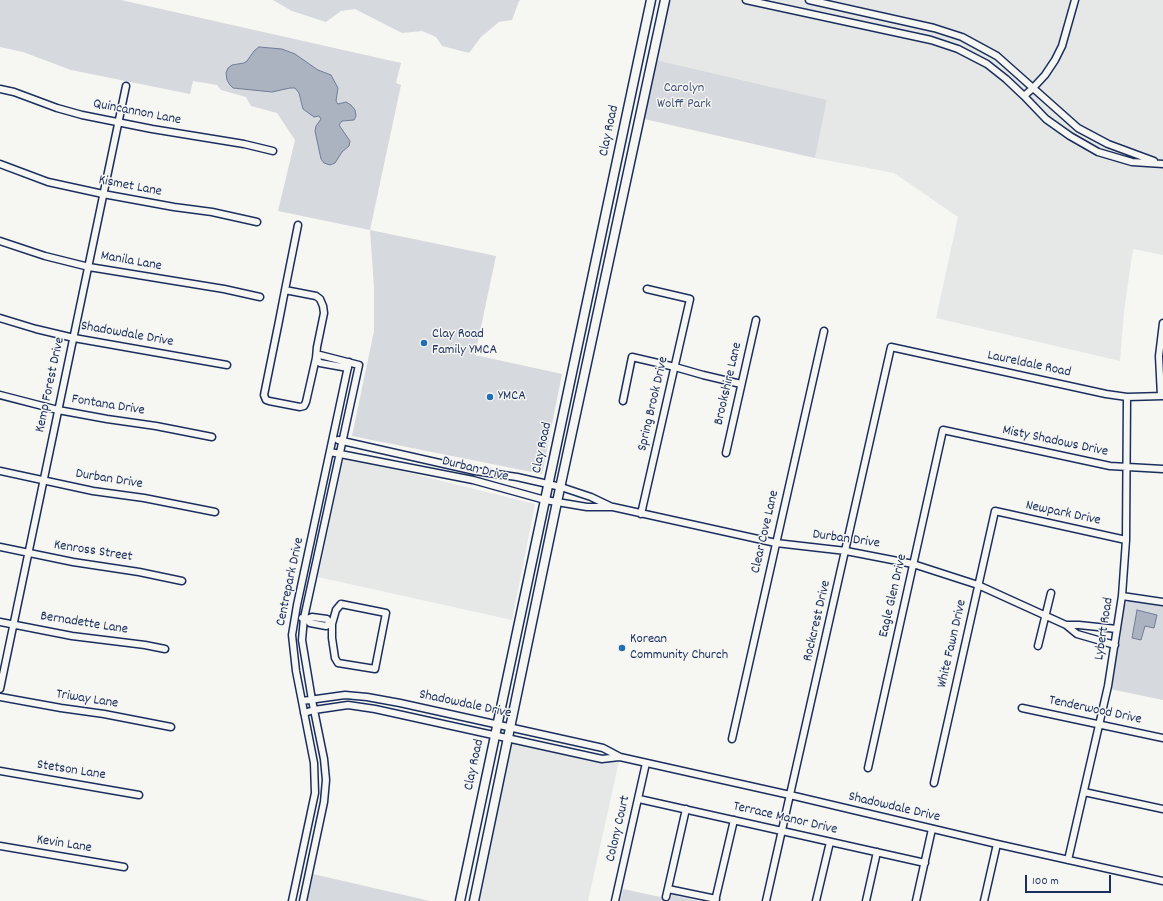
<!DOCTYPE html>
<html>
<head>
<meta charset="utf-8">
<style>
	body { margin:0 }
	#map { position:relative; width:1163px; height:901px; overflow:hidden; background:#f6f6f2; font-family:Dekko,sans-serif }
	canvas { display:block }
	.scale { position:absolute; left:1025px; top:875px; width:86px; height:18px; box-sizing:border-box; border:2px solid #1b2f5e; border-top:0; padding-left:5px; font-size:12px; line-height:14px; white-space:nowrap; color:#1b2f5e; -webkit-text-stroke:3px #f6f6f2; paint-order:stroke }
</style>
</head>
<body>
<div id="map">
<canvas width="1163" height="901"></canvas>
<div class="scale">100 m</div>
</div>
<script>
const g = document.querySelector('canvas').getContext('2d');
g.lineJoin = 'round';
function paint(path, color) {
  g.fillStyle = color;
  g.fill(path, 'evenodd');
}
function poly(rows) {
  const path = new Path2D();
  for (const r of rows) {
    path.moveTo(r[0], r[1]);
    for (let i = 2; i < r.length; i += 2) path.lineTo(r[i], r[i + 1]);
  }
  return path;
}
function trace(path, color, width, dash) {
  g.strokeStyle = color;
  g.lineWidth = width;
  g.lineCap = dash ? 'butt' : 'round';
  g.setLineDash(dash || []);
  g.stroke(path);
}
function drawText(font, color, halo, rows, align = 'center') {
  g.font = font + ' Dekko,sans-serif';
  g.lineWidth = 3;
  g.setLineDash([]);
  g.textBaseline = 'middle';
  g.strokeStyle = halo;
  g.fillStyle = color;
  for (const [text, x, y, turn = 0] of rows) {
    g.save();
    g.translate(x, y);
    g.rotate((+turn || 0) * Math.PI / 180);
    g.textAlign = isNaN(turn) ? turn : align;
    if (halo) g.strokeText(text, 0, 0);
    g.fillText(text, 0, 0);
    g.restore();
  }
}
paint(poly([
	[665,0,1163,0,1163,255,1133,249,1124,311,1120,361,936,318,958,217,894,173,815,158,827,100,652,59],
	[349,458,535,504,512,620,318,577,343,461],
	[508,739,602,759,620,757,588,901,474,901]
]), '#e6e7e7');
paint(poly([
	[0,0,121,0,401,63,396,83,401,85,370,230,496,256,475,355,562,374,542,474,352,436,374,331,374,287,370,230,278,211,295,140,277,113,251,106,246,97,221,90,217,85,193,81,190,94,71,70,23,52,0,47],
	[268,0,521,0,519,1,512,20,499,22,481,37,469,53,442,46,436,37,422,31,402,33,355,9,341,11,326,22,292,11,273,0],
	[652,59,827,100,815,158,640,118],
	[1129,601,1163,606,1163,700,1110,689,1120,640,1124,607,1126,603],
	[313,874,430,901,307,901],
	[623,889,670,899,672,895,675,893,678,894,677,896,699,901,620,901]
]), '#d6d9dd');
const water = poly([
	[259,47,282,49,295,54,318,70,331,75,338,88,336,101,338,104,346,102,351,105,355,110,356,116,354,120,342,121,339,125,350,141,349,146,342,152,335,163,330,165,324,163,321,159,315,131,316,126,321,119,319,116,314,117,303,109,299,93,295,88,290,88,272,92,233,88,230,85,227,80,226,73,228,68,232,65,244,63,247,61,254,51,259,47],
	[1137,610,1157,615,1154,628,1145,626,1141,640,1132,638,1137,610]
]);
paint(water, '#abb2c0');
trace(water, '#717e99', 1);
const minor = poly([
	[746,0,931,40,958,49,987,64,1006,79,1024,96,1046,119,1070,136,1098,152,1132,162,1163,164],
	[809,0,934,28,962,37,997,56,1078,128,1108,144,1154,161],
	[0,89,14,92,57,108,82,115,152,129,244,144,273,151],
	[1024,96,1033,88,1045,75,1055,60,1062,46,1075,0],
	[0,164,48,182,103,194,174,207,212,212,257,222],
	[0,241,45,256,89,267,224,289,260,297],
	[285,290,316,296,320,299,323,306,324,313,317,347,316,358,306,402,304,406,300,407,269,401,266,400,264,395,279,321,285,290,298,225],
	[0,318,36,329,74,338,227,365],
	[316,358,320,363,348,368],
	[0,395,58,410,107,419,156,426,212,437],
	[1161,396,1159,356,1163,323],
	[623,401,632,357,675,367,703,375,741,384],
	[338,440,475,471,517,477,561,487,591,497,612,507],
	[330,452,473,480,545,500,587,507,613,507,776,543,846,551,913,564,978,585,1066,625,1077,634,1115,645],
	[726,453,756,320],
	[0,471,93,491,144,498,215,512],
	[641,514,690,299,647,289],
	[0,547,73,562,139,572,182,581],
	[1122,596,1163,602],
	[341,604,386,613,375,669,338,663,335,658,332,638,332,624,336,610,341,604],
	[302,618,307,619,310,623,326,626,330,624,332,624],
	[307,619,312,617,327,619,330,624],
	[0,622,72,636,145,645,165,649],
	[1066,625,1079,625,1117,629],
	[1038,646,1051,593],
	[0,689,126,86],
	[0,697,61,708,104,714,171,727],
	[302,701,345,695,367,697,400,703,603,748,620,757,790,795,997,844,1163,881],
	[1022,708,1163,738],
	[304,713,314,710,348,705,375,709,602,759,619,757],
	[732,739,824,331],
	[868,768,943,430,1110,466,1163,469],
	[0,771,139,795],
	[934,783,995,511,1126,540],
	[1084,792,1163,809],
	[639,799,925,863],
	[0,846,124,867],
	[1068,860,1108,686,1122,596,1126,540,1127,397],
	[668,889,716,899],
	[666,897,686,809],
	[292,901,315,793,314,763,296,671,292,635,297,605,349,362],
	[303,901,324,802,326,780,324,759,312,700,302,640,304,618,359,365,320,355,316,358],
	[615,901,646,763],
	[715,901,734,820],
	[766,901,891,347,1106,394,1127,397,1163,396],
	[816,901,830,842],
	[866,901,877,852],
	[916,901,932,829],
	[984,901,997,844]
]);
const major = poly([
	[460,901,651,0],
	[474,901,557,502,665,0]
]);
trace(minor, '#1b2f5e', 9);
trace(major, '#1b2f5e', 11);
trace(minor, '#f6f6f2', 6);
trace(major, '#f6f6f2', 8);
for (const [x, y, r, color] of [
	[424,343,4,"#1f6fb2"],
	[490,397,4,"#1f6fb2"],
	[622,648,4,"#1f6fb2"]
]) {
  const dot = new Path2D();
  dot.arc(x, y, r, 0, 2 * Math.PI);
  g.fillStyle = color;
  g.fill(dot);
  trace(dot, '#f6f6f2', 1.5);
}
drawText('14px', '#405177', '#f6f6f2', [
	["Carolyn",684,89],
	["Wolff Park",684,105]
]);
drawText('14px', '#1b2f5e', '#f6f6f2', [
	["Quincannon Lane",137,113,11],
	["Clay Road",610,131,-78],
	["Kismet Lane",130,187,11],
	["Manila Lane",131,262,10],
	["Shadowdale Drive",127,335,10],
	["Laureldale Road",1029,365,12],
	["Brookshire Lane",729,384,-77],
	["Kemp Forest Drive",51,385,-78],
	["Spring Brook Drive",654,404,-77],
	["Fontana Drive",108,406,9],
	["Misty Shadows Drive",1055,442,12],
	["Clay Road",543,448,-78],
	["Durban Drive",475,470,14],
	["Durban Drive",109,480,9],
	["Newpark Drive",1063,514,12],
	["Clear Cove Lane",766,532,-77],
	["Durban Drive",846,540,8],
	["Kenross Street",93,552,9],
	["Centrepark Drive",291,582,-78],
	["Eagle Glen Drive",894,596,-77],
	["Rockcrest Drive",818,621,-77],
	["Bernadette Lane",84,624,9],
	["Lybert Road",1105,629,-81],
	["White Fawn Drive",953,644,-77],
	["Triway Lane",87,700,9],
	["Shadowdale Drive",465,705,12],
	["Tenderwood Drive",1095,711,12],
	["Clay Road",475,765,-78],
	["Stetson Lane",71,771,9],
	["Shadowdale Drive",894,808,13],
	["Terrace Manor Drive",785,819,13],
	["Colony Court",619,829,-77],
	["Kevin Lane",64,845,9]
]);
drawText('14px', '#1b2f5e', '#f6f6f2', [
	["Clay Road",432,335],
	["Family YMCA",432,351],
	["YMCA",498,397],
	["Korean",630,640],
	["Community Church",630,656]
], 'left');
</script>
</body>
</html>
